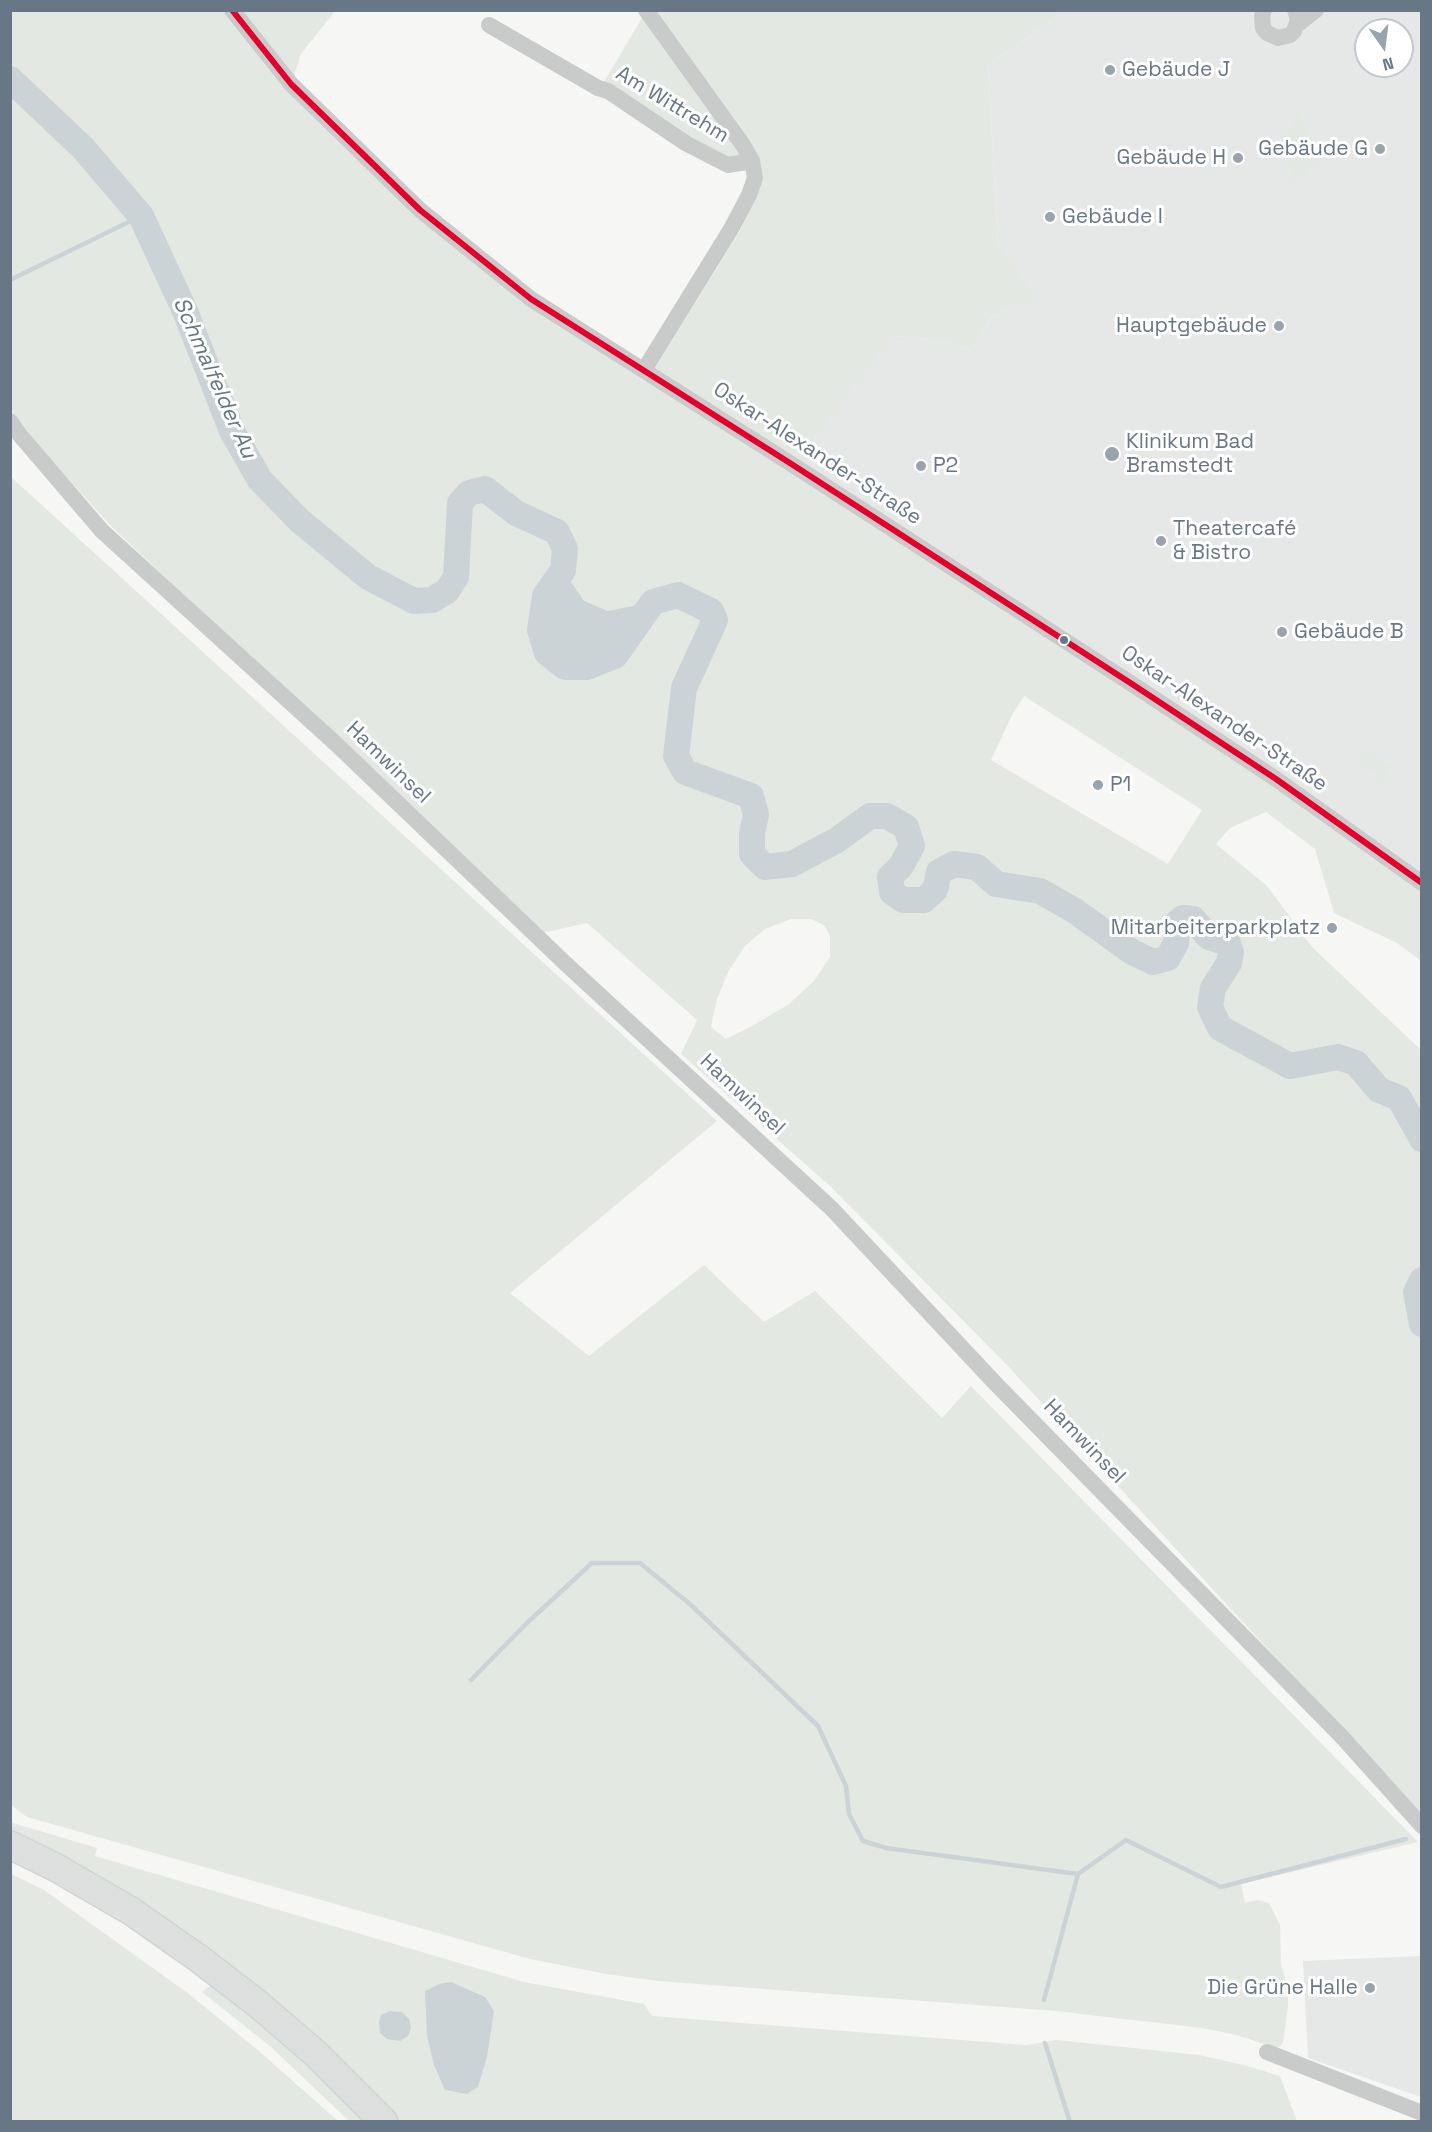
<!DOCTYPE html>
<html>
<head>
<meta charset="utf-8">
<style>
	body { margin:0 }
	#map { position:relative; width:1432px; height:2132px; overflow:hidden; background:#f6f6f5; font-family:"Space Grotesk",sans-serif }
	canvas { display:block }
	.frame { position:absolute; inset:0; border:12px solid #677785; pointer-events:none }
	.north { position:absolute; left:1354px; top:18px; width:60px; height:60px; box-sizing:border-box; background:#fff; border:2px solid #c2c9ce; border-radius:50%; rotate:166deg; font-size:16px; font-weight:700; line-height:24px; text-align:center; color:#677785 }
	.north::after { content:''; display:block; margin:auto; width:21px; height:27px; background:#99a3ac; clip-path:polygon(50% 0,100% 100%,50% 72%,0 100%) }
</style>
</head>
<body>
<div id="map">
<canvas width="1432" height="2132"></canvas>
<div class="frame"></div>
<div class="north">N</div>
</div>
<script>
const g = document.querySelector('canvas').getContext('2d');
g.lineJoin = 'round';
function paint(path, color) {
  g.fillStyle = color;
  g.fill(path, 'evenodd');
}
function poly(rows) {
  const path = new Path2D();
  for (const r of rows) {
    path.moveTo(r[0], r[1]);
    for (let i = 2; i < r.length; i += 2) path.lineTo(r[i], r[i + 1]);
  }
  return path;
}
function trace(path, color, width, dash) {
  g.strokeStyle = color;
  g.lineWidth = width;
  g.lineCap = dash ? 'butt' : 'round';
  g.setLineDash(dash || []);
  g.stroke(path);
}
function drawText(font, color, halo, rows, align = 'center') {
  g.font = font + ' "Space Grotesk",sans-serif';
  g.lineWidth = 6;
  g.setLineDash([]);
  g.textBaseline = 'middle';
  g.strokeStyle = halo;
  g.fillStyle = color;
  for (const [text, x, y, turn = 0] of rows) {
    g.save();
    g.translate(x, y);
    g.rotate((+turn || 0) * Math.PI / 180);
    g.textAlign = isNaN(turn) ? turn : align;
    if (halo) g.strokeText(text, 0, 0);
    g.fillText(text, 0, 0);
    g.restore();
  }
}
paint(poly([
	[1065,11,1421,11,1421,883,793,465,865,364,891,336,920,338,973,349,990,318,1035,295,998,244,988,65],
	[1366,30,1402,30,1402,66,1366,66],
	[1421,1956,1421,2097,1308,2058,1303,1961]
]), '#e6e8e8');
paint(poly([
	[10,11,335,11,301,54,291,85,531,299,653,371,740,231,762,178,730,162,604,82,646,11,1065,11,988,65,998,244,1036,295,990,318,973,349,920,338,891,336,794,465,1421,883,1421,961,1397,943,1334,913,1315,849,1266,812,1230,828,1216,844,1267,886,1313,948,1421,1050,1421,1816,1007,1365,831,1187,681,1054,697,1020,587,923,542,933,414,814,111,526,23,429,10,407],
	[1024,696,1202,810,1168,864,991,760,1012,715],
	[791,919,811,919,824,925,830,936,830,957,814,981,789,1004,754,1025,726,1039,711,1027,717,999,729,970,745,946,765,929],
	[1298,112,1321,154,1306,175,1292,180,1283,138],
	[10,476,717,1121,510,1293,589,1356,704,1265,764,1322,815,1291,942,1418,971,1386,1418,1842,1241,1884,1245,1903,1257,1900,1269,1903,1280,1925,1281,1965,1288,1986,1288,2006,1283,2043,1280,2046,1276,2048,1237,2035,1202,2028,1056,2011,658,1981,606,1974,530,1959,27,1817,11,1805],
	[1365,749,1392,768,1383,780,1357,760],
	[10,1822,97,1848,95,1856,524,1982,644,2004,652,2016,1026,2045,1057,2040,1199,2055,1244,2065,1280,2076,1297,2121,399,2121,366,2084,288,2015,11,1835],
	[11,1874,44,1890,189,1994,260,2052,338,2121,11,2121],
	[213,1984,277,2037,367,2121,349,2121,271,2047,202,1992]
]), '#e4e8e3');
paint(poly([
	[563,570,584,601,608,611,653,602,615,656,587,667,565,667,547,653,540,630,545,596],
	[451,1982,485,1997,494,2011,487,2057,478,2087,467,2094,445,2090,434,2065,427,2036,425,1991,439,1984],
	[390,2011,402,2012,409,2019,411,2028,408,2036,400,2041,387,2039,380,2033,379,2022,381,2015]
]), '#cbd3d6');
trace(poly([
	[10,280,141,216],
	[471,1680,528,1622,592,1563,640,1563,691,1605,818,1726,846,1786,849,1814,863,1841,886,1848,1078,1874],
	[1044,2000,1078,1874,1126,1840,1221,1887,1406,1839],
	[1045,2043,1070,2122]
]), '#cbd3d6', 4.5);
trace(poly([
	[10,79,83,148,141,216,185,311,232,431,260,480,300,521,368,577,414,601,432,600,447,591,456,577,460,503,469,493,485,489,516,513,557,532,565,549,563,570,545,596,540,630,547,653,565,667,587,667,615,656,653,602,678,595,711,611,715,620,684,688,676,756,685,772,751,796,756,815,752,833,752,854,765,867,792,864,837,840,870,816,887,816,906,827,912,846,901,866,890,877,892,892,903,900,924,900,935,890,939,872,954,864,977,867,996,884,1040,891,1075,911,1132,952,1153,962,1168,958,1176,943,1178,922,1183,918,1193,919,1209,937,1228,943,1231,952,1229,963,1213,988,1210,1007,1220,1028,1290,1066,1338,1057,1356,1063,1379,1090,1399,1098,1422,1139],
	[1422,1280,1416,1292,1422,1324]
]), '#cbd3d6', 26);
const primary = poly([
	[10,1845,55,1867,131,1911,198,1958,258,2004,316,2054,384,2122]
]);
trace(primary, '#d2d3d3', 30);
trace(poly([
	[232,10,291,84,373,164,420,210,531,299,793,465,1132,684,1276,779,1422,883],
	[1264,10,1262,16,1263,28,1267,33,1278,38,1290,35,1294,31,1298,19,1295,10],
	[489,25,598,88,608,91,687,144,728,165,752,161],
	[1297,25,1316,10],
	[644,370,731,229,749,195,755,178,752,161,743,145,646,10],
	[10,421,19,434,102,531,335,743,566,964,832,1209,995,1383,1343,1738,1422,1826],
	[1267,2052,1422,2113]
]), '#c9cbcb', 16);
trace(primary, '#dedfdf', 27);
trace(poly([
	[232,10,291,84,373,164,420,210,531,299,793,465,1132,684,1276,779,1422,883]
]), '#e4002b', 6);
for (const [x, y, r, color] of [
	[1110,70,6,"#99a3ac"],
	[1380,149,6,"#99a3ac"],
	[1238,158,6,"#99a3ac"],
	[1050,217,6,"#99a3ac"],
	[1279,326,6,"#99a3ac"],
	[1112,454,8,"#99a3ac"],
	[921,466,6,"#99a3ac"],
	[1161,541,6,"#99a3ac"],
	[1282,632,6,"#99a3ac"],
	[1064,640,5,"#677785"],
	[1098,785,6,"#99a3ac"],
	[1332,928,6,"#99a3ac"],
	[1370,1988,6,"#99a3ac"]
]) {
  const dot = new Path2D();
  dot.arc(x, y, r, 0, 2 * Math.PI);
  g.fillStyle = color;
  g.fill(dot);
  trace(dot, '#fff', 2);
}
drawText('21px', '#677785', '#fff', [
	["Gebäude J",1122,70],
	["Gebäude G",1368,149,"right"],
	["Gebäude H",1226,158,"right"],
	["Gebäude I",1062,217],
	["Hauptgebäude",1267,326,"right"],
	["Klinikum Bad",1126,442],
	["Bramstedt",1126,466],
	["P2",933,466],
	["Theatercafé",1173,529],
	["& Bistro",1173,553],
	["Gebäude B",1294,632],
	["P1",1110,785],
	["Mitarbeiterparkplatz",1320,928,"right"],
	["Die Grüne Halle",1358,1988,"right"]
], 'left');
drawText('21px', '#677785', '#fff', [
	["Am Wittrehm",672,105,31],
	["Oskar-Alexander-Straße",817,454,33],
	["Oskar-Alexander-Straße",1224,719,34],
	["Hamwinsel",388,763,44],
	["Hamwinsel",742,1095,43],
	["Hamwinsel",1084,1442,46]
]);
drawText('italic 22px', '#637780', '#fff', [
	["Schmalfelder Au",214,378,66]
]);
</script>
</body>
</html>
